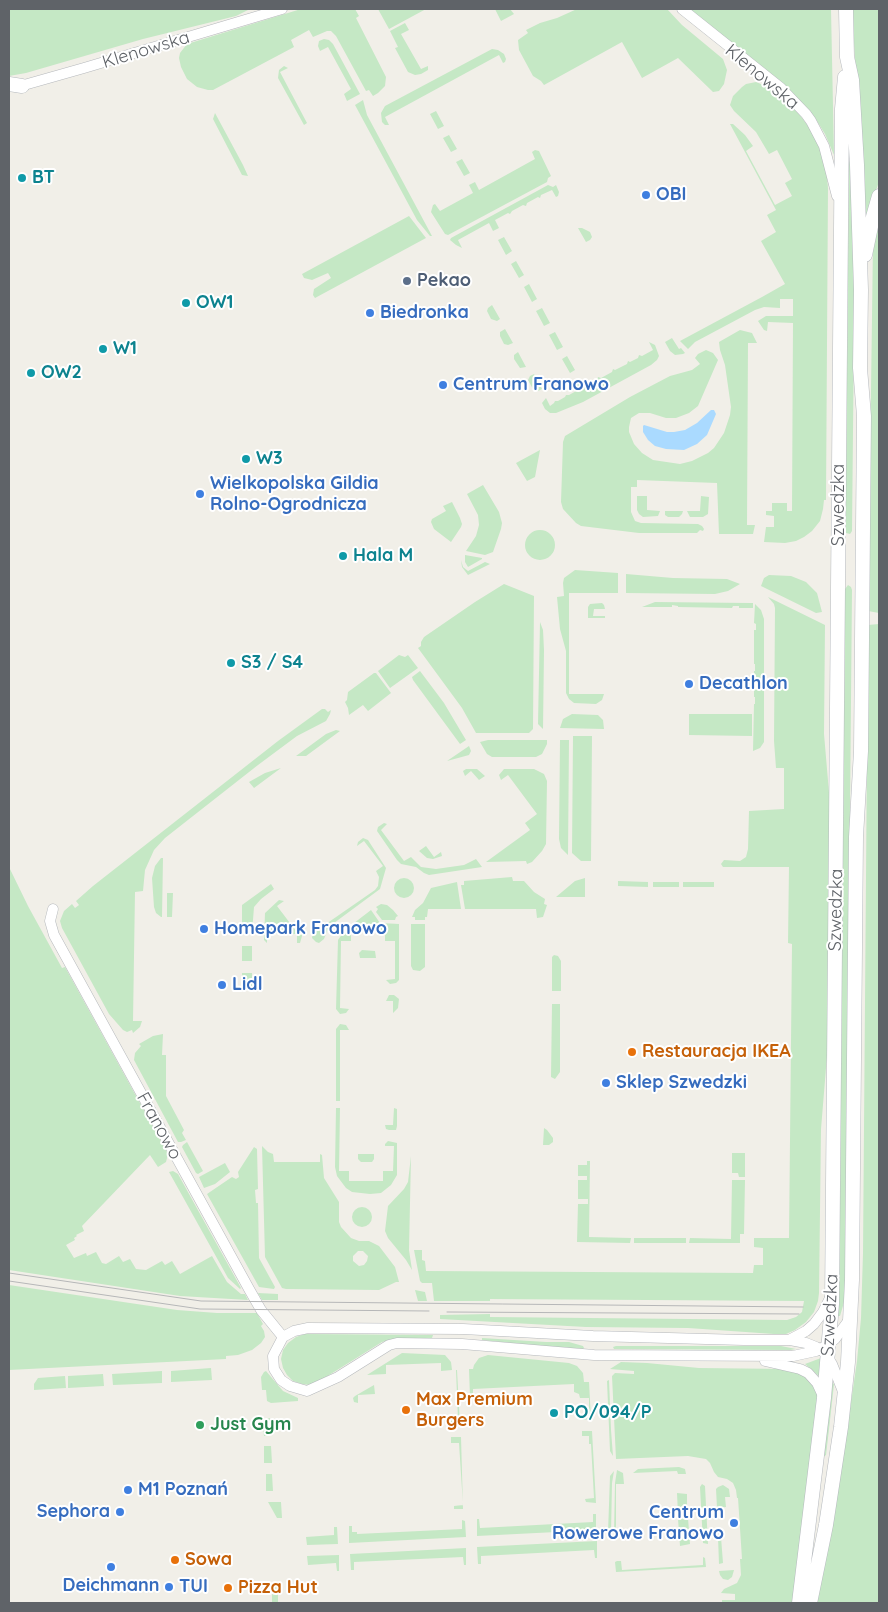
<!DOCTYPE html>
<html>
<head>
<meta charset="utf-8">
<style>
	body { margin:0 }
	#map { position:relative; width:888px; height:1612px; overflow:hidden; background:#f1efe8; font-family:Quicksand,sans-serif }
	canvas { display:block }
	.frame { position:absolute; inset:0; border:10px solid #5f6368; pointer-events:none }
</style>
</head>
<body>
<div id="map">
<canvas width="888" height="1612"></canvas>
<div class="frame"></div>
</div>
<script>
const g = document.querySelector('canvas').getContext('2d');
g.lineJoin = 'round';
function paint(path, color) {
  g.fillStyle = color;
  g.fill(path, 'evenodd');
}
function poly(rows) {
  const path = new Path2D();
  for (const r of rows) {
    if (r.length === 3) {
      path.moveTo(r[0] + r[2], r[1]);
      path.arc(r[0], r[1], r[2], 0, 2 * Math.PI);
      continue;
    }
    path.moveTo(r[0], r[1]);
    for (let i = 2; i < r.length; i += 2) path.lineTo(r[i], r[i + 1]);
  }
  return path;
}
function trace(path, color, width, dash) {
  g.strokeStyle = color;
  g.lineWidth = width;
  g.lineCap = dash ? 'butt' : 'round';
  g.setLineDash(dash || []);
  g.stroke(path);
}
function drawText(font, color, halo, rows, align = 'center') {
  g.font = font + ' Quicksand,sans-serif';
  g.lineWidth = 4;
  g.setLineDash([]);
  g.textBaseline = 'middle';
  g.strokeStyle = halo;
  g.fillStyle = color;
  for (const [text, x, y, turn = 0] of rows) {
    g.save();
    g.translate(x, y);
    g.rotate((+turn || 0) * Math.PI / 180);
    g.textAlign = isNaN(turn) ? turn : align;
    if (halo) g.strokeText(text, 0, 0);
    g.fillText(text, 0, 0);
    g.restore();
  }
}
paint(poly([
	[9,9,250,9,236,16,143,39,26,73,9,76],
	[301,9,355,9,359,16,356,18,386,77,385,86,378,93,373,96,369,90,366,91,336,36,331,31,327,31,313,37,309,30,291,40,294,47,213,90,208,90,197,87,187,79,181,67,179,58,180,53,187,44],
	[378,9,426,9,389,29],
	[495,9,510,9,514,14,501,21],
	[577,9,667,9,682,25,723,59,727,70,724,84,719,91,713,92,678,58,642,78,622,42,544,85,541,81,533,76,519,50,518,40,528,33,526,30,540,23,557,18],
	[688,9,831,9,834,155,825,134,815,118,805,106],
	[852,9,879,9,879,182,866,218,861,159],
	[405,23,409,30,401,34,421,69,428,66,428,70,421,74,415,75,408,72,395,48,398,47,390,31],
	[324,39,329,40,333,44,360,94,347,101,344,94,351,89,328,47,320,51,318,46,319,41],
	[492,49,498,50,504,54,506,59,505,62,503,63,499,55,385,117,389,125,385,125,382,122,381,113,385,106],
	[284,66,288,68,280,72,307,123,304,125,278,78,279,70],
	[756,82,773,89,797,111,811,130,819,145,827,177,828,188,826,500,824,500,823,509,820,521,812,531,804,537,796,541,785,543,764,542,766,527,774,527,774,516,766,515,766,511,772,511,772,503,787,503,787,511,792,511,793,323,768,322,767,331,764,330,758,321,766,316,793,316,793,299,780,299,780,308,764,307,755,310,695,342,688,349,680,341,762,297,785,284,761,241,776,232,767,215,776,210,730,124,733,124,745,135,753,146,746,151,775,205,792,196,785,183,792,179,777,150,769,154,756,132,734,111,730,105,733,96,742,87,746,84],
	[363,100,367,115,432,236,430,236,417,220,355,105],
	[436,111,444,126,438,129,430,114],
	[215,113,243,165,248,176,242,175,213,119],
	[449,135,457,149,451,152,443,138],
	[535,150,539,151,551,176,548,178,547,182,448,235,445,234,431,212,433,205,435,204,440,211,473,193,469,185,475,182,479,190,535,159,532,152],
	[462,159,470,173,464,176,456,162],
	[850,160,855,232,852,531,850,534,846,533,846,481,849,162],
	[548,185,553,187,556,185,559,192,558,196,556,197,552,190,541,195,540,198,538,197,527,203,526,206,523,205,512,211,510,214,508,213,495,220,499,228,493,231,489,223,458,240,462,248,456,245,450,240,451,238],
	[879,210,879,613,868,611,873,243],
	[409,216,426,238,315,298,313,295,314,289,331,278,328,273,312,280,304,278,302,274],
	[578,228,582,228,590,232,592,237,590,240,586,242],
	[504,237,512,251,506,255,498,240],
	[516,261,524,275,519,278,511,264],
	[529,284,537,299,532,302,524,287],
	[492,305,500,319,497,321,491,319,487,311,488,308],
	[542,308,550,323,544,326,536,311],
	[505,329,513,343,508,345,504,344,500,336,500,332],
	[740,330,752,333,757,343,748,343,747,525,755,525,753,534,719,534,717,483,637,480,637,487,631,487,631,512,635,521,641,523,698,524,702,526,704,529,703,531,700,530,697,533,639,533,581,526,576,523,563,509,561,502,563,442,565,436,630,397,670,376,692,370,700,364,695,358,698,354,706,350,713,353,718,360,698,406,689,413,676,418,666,418,650,413,639,413,631,418,629,427,629,432,634,444,642,453,653,460,680,464,692,461,708,453,714,448,724,433,730,415,731,407,725,365,720,350,719,342],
	[555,332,563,347,557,350,549,335],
	[672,338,679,349,681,348,685,353,683,354,675,355,670,351,665,342],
	[649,342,655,345,659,356,657,360,651,365,583,402,556,413,550,413,545,409,542,403,546,398,550,406,554,403,555,401,558,401,565,397,566,395,569,395,578,390,575,383,580,380,585,387,597,380,598,377,601,378,612,372,613,369,615,370,627,364,628,361,630,362,638,358,639,355,642,356,653,350],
	[518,352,526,367,520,368,514,359,514,355],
	[567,356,575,370,570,373,562,359],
	[534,374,542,389,538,391,533,389,528,380,530,376],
	[540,450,535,477,527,481,516,463],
	[483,485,499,512,502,523,501,529,493,552,485,555,466,551,476,536,479,525,478,515,467,494],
	[637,496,647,496,647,510,660,511,658,516,643,517,639,514,637,510],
	[701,496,709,497,708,514,703,517,690,517,687,511,700,511],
	[452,502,460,518,462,524,461,527,451,542,434,529,431,522,432,519,446,511,443,506],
	[665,511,683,511,682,514,679,517,668,517,665,515],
	[540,545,15],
	[465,555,482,558,482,559,468,567,465,562],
	[461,560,463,567,468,571,485,562,490,564,468,575,462,567],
	[575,570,618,573,618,593,569,593,569,694,604,694,602,700,596,704,574,703,569,699,566,693,566,651,560,629,557,597,564,596,563,583,564,578],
	[626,574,673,578,727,579,740,584,728,591,715,594,626,593],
	[769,575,791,576,806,582,817,593,822,612,816,613,761,586,764,578],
	[504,584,534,596,533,729,529,733,476,733,462,708,418,648,421,646,421,642,424,637,475,602],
	[848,585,851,587,852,590,846,1252,845,1299,840,1316,838,1316,840,1206,845,589],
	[768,597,825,625,824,734,830,804,828,1020,827,1056,821,1129,819,1293,818,1301,814,1312,806,1322,795,1330,786,1334,774,1334,688,1328,586,1327,440,1319,440,1315,490,1314,490,1317,787,1320,796,1317,802,1312,804,1301,490,1299,490,1301,434,1301,432,1283,422,1283,420,1281,414,1250,422,1250,422,1260,425,1261,426,1271,753,1273,754,1265,763,1265,763,1248,754,1247,754,1238,789,1238,792,944,788,943,789,867,723,867,721,864,724,860,740,861,746,857,748,849,749,811,784,809,784,768,776,768,774,741,775,608,774,604],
	[655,602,750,603,753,603,753,608,739,608,739,606,733,606,732,608,678,607,678,606,672,605,672,607,642,607],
	[602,603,604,605,605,609,594,609,593,616,605,616,605,618,588,618,588,607,590,604],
	[755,604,761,610,764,619,764,742,760,748,753,751,754,704,755,704,755,697,754,697,754,671,755,671,755,664,754,664,754,630,756,630,756,624,754,623],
	[540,622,543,630,544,650,543,729,538,724],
	[879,624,879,1603,816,1603,839,1484,857,1361,861,1318,863,1253,868,625],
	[399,655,405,657,408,655,418,668,390,688,378,671],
	[420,671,444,703,460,730,466,740,460,744,413,680,412,677],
	[374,673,376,673,391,693,368,711,363,705,349,715,348,708,345,702,347,700,348,692],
	[322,709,325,709,328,712,331,710,330,714,326,721,297,736,258,765,165,838,154,850,145,870,143,891,135,892,133,1021,142,1021,140,1027,133,1033,132,1030,127,1032,123,1030,109,1014,62,928,60,921,64,911,72,904,75,908,79,905,76,901,93,886,278,741],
	[572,714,598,715,603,720,604,729,560,728,563,719],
	[689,714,752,714,752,736,689,735],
	[336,730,340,731,306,756,296,756,326,734],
	[573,736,592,736,591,861,581,861,572,853],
	[488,740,547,740,547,744,542,754,536,757,492,757,487,754,480,742],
	[560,740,569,740,568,855,561,848,559,839],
	[469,746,471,751,469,755,447,761],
	[281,768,254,788,249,782,265,773],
	[466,769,477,769,485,776,479,780,471,771,465,776,463,771],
	[504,769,534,769,544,774,547,781,546,844,542,851,532,862,527,864,526,861,486,862,530,830,525,823,537,814,508,775,501,780,499,775],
	[384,823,387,824,381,830,404,861,411,857,421,867,436,869,464,865,476,859,482,867,429,875,424,873,416,867,401,864,397,860,377,831,378,827],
	[363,838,368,840,386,868,380,889,334,923,328,929,324,939,319,943,316,942,312,938,313,933,375,890,378,886,379,877,376,871,383,866,364,841,357,846,358,842],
	[426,846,434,857,441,852,442,856,433,859,427,858,419,851],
	[161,858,163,858,162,917,161,917,156,913,154,907,152,878,155,866],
	[9,867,28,906,62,968,65,967,168,1154,166,1162,158,1167,150,1155,82,1226,84,1231,76,1235,77,1236,74,1238,75,1240,66,1245,74,1258,86,1253,87,1256,96,1252,102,1263,106,1264,119,1256,123,1262,130,1259,136,1269,146,1270,162,1261,165,1265,172,1261,180,1274,212,1256,227,1282,241,1294,245,1294,248,1300,180,1296,9,1270],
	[512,877,513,881,524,881,534,892,545,899,544,904,547,905,543,917,537,918,536,909,465,909,461,885,464,885,464,881],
	[404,888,10],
	[585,878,585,897,556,897,575,881],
	[618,881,648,882,648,887,618,886],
	[457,882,461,909,428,909,427,917,425,917,425,920,415,920,415,917,412,917,415,910,423,903,431,888],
	[653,882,679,882,679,887,653,887],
	[683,882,714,882,714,887,683,887],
	[271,884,274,889,261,899,254,907,252,933,242,933,242,905],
	[167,893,173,893,172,917,167,917],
	[279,900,284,901,277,906,296,931,303,926,304,929,300,943,297,943,297,934,267,934,267,943,264,940,265,913],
	[381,904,387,905,393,910,398,916,396,917,395,920,382,920,376,912,378,909,376,907],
	[371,910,380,923,399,924,399,980,396,983,390,984,386,980,395,979,395,941,385,941,385,931,351,931,351,941,341,941,340,1008,349,1009,346,1013,340,1014,336,1009,338,940,345,930],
	[411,924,425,924,425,967,420,971,413,970,411,966],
	[242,946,252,946,252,961,242,961],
	[362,950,375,951,376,958,360,958,359,953],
	[554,955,558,956,561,961,561,991,552,991,552,957],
	[242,973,252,973,252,988,242,988],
	[389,995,394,995,399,999,398,1008,393,1013,393,1001,386,1001],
	[552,1004,560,1004,560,1072,555,1079,551,1077],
	[340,1024,346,1025,349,1030,340,1030,340,1101,336,1101,336,1029],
	[163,1034,162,1055,166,1055,166,1096,184,1130,182,1133,186,1140,181,1142,178,1142,134,1060,135,1053,141,1046,139,1044,153,1036],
	[336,1108,340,1108,339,1171,349,1171,349,1181,383,1181,383,1171,393,1171,394,1146,385,1146,385,1144,388,1141,397,1143,397,1175,391,1185,381,1193,370,1194,352,1192,346,1188,337,1176,335,1167],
	[394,1108,397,1109,397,1126,396,1130,389,1130,386,1129,385,1125,393,1125],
	[544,1128,547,1130,553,1138,553,1142,549,1145,543,1145],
	[187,1142,203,1171,198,1174,196,1173,182,1147,183,1145],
	[262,1146,268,1152,273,1154,274,1162,320,1162,320,1154,322,1155,324,1178,339,1202,339,1222,341,1227,351,1238,359,1241,369,1241,379,1246,395,1267,399,1282,396,1282,379,1290,286,1289,282,1288,265,1257],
	[358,1251,363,1251,368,1256,367,1261,364,1265,359,1266,353,1261,353,1256],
	[254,1147,257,1149,258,1189,255,1190,256,1203,258,1203,259,1258,275,1287,274,1289,259,1287,207,1194,232,1177,236,1179,239,1177,238,1172],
	[732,1153,745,1153,745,1177,739,1177,738,1173,732,1173],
	[358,1154,374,1154,374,1159,372,1162,361,1162,358,1159],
	[411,1156,409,1250,412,1270,406,1260,388,1238,385,1231,388,1206,404,1189,408,1182],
	[587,1161,590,1161,589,1237,631,1238,630,1243,577,1242,578,1204,588,1204,588,1199,578,1199,578,1180,587,1180,587,1176,578,1176,578,1165,587,1165],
	[225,1163,230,1172,215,1184,204,1188,199,1177],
	[173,1171,178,1174,241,1288,240,1289,228,1278,169,1172],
	[732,1180,745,1180,744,1234,740,1234,740,1243,689,1243,690,1238,731,1239],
	[362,1217,10],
	[634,1238,686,1238,686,1243,634,1243],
	[9,1285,177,1310,217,1313,257,1313,263,1324,261,1326,264,1331,265,1337,261,1343,252,1350,238,1355,226,1356,226,1359,9,1370],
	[415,1290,425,1292,427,1301,418,1301],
	[258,1293,278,1294,278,1300,262,1300],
	[305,1334,433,1335,432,1338,398,1338,382,1342,326,1377,310,1385,302,1384,293,1381,287,1375,283,1368,281,1359,283,1350,288,1343,296,1337],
	[482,1338,546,1342,569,1342,583,1346,584,1348,583,1349,530,1345,482,1340],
	[616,1346,781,1346,796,1349,790,1350,614,1349,613,1347],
	[402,1353,445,1355,451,1362,452,1370,441,1371,441,1363,386,1365,386,1374,367,1375],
	[488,1355,569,1363,577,1366,583,1373,584,1382,589,1382,591,1419,581,1420,581,1415,589,1414,589,1398,580,1398,579,1394,574,1392,574,1384,473,1389,473,1397,470,1397,469,1369,473,1369,474,1365,479,1358],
	[821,1358,820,1377,805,1364],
	[621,1362,647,1363,699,1368,789,1369,809,1378,819,1396,795,1603,722,1603,722,1600,735,1600,735,1594,721,1593,724,1589,737,1583,741,1575,740,1559,742,1559,738,1498,737,1498,736,1490,733,1483,727,1479,718,1477,714,1472,710,1463,706,1459,688,1456,616,1459,612,1376,615,1373,634,1374,634,1371,610,1369],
	[211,1368,212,1380,171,1382,171,1371],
	[456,1370,457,1370,460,1425,451,1426,450,1421,458,1420],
	[162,1371,162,1383,113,1385,112,1374],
	[266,1371,283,1391,298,1398,298,1401,271,1403,267,1401,266,1390,262,1390,261,1377,264,1372],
	[103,1374,104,1386,68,1388,68,1376],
	[65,1376,66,1388,34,1390,34,1384,38,1378],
	[609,1380,611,1430,613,1456,610,1451,607,1381],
	[832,1382,834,1384,829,1429,826,1455,823,1457],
	[374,1385,375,1394,358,1395,358,1403,354,1402,353,1398,355,1396],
	[270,1418,270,1435,264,1436,262,1420],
	[582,1431,592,1431,596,1503,586,1502,585,1499,594,1498,591,1444,589,1444,589,1436,582,1436],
	[451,1437,461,1437,463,1509,454,1509,454,1506,463,1505,459,1443,451,1443],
	[264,1446,271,1446,272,1463,264,1463],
	[679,1467,685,1469,686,1474,678,1474,677,1471,633,1473,638,1469],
	[617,1470,623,1473,624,1484,616,1484,616,1533,614,1533,615,1483],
	[614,1471,612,1483,611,1533,608,1533,610,1476],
	[266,1474,272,1474,273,1491,266,1491],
	[702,1484,705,1486,708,1544,703,1543,700,1487],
	[723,1485,729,1489,730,1497,725,1497,726,1507,717,1508,716,1489,718,1487],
	[677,1493,687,1494,687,1515,678,1515],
	[268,1502,281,1502,282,1518,277,1518],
	[593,1514,596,1514,596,1530,477,1536,477,1519,479,1519,480,1528,593,1522],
	[688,1518,690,1544,680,1546,678,1519],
	[462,1520,465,1521,466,1537,349,1543,349,1526,352,1526,352,1532,357,1532,357,1534,462,1529],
	[334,1527,337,1527,338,1544,307,1545,306,1537,334,1535],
	[718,1537,721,1537,723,1563,719,1564],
	[597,1541,597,1558,595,1558,594,1550,481,1556,481,1564,478,1564,477,1547],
	[466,1548,466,1565,464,1565,463,1557,354,1562,354,1570,351,1570,350,1554],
	[339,1555,339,1571,337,1571,336,1563,308,1565,307,1556],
	[703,1557,705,1558,706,1567,616,1572,615,1562,617,1561,621,1561,622,1570,703,1565],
	[734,1570,732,1577,728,1580,723,1579,720,1575,719,1571],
	[278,1585,278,1602,272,1602,272,1591,275,1586]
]), '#c5e8c5');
paint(poly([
	[711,410,714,410,716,414,707,435,697,444,684,450,666,449,655,446,648,440,643,432,643,426,644,425,667,432,674,432,685,430,697,423]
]), '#aadaff');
const street = poly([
	[682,9,781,88,806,114,811,121,824,146,837,196],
	[17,87,84,68,282,9],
	[53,909,50,921,54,935,249,1289,261,1310,283,1337],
	[789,1340,806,1331,814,1324,823,1312,831,1296],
	[765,1361,800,1369,808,1373,817,1383,823,1396],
	[844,1394,832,1364,824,1352,820,1349,816,1347,806,1343,790,1340,744,1340,593,1336,463,1329,308,1328,294,1331,283,1337,273,1356,274,1369,281,1380,290,1386,307,1391,338,1377,389,1345,397,1343,462,1344,594,1355,793,1356,816,1351,826,1346,835,1339,849,1320]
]);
const secondary = poly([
	[9,84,22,86],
	[865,255,873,217,879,196],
	[799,1603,824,1398,832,1304,842,109,845,77],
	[810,1603,826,1525,841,1427,848,1362,852,1280,856,837,861,751,864,416,860,368,861,290,857,165,852,80,847,57,846,9]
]);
trace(street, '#b5b8bc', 11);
trace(secondary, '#b6babf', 15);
trace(street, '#fff', 10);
trace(secondary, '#fff', 14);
trace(poly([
	[9,1273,201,1301,803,1307],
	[9,1281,200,1309,429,1311],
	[447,1312,799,1314]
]), '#b6b7b8', 1);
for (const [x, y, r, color] of [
	[22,178,5,"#0f9aa8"],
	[646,195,5,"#3f7fe0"],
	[407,281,5,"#5c6f8a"],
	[186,303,5,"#0f9aa8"],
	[370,313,5,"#3f7fe0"],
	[103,349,5,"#0f9aa8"],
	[31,373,5,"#0f9aa8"],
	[443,385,5,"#3f7fe0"],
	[246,459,5,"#0f9aa8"],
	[200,494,5,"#3f7fe0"],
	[343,556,5,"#0f9aa8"],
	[231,663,5,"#0f9aa8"],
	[689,684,5,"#3f7fe0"],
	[204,929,5,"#3f7fe0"],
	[222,985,5,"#3f7fe0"],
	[632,1052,5,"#e8710a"],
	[606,1083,5,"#3f7fe0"],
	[406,1410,5,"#e8710a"],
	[554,1413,5,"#0f9aa8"],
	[200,1425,5,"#2e9e5b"],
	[128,1490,5,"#3f7fe0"],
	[120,1512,5,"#3f7fe0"],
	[734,1523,5,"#3f7fe0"],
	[175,1560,5,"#e8710a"],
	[111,1567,5,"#3f7fe0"],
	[169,1587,5,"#3f7fe0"],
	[228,1588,5,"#e8710a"]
]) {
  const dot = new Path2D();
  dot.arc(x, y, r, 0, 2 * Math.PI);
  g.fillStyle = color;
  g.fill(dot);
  trace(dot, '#fff', 2);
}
drawText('18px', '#5f6368', '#fff', [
	["Klenowska",146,50,-17],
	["Klenowska",762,77,40],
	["Szwedzka",839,505,-90],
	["Szwedzka",836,910,-89],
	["Franowo",159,1126,61],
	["Szwedzka",830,1315,-87]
]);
drawText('bold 18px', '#0d838f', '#fff', [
	["BT",32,178],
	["OW1",196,303],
	["W1",113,349],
	["OW2",41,373],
	["W3",256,459],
	["Hala M",353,556],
	["S3 / S4",241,663],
	["PO/094/P",564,1413]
], 'left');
drawText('bold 18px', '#366cbe', '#fff', [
	["OBI",656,195],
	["Biedronka",380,313],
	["Centrum Franowo",453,385],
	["Wielkopolska Gildia",210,484],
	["Rolno-Ogrodnicza",210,505],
	["Decathlon",699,684],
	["Homepark Franowo",214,929],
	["Lidl",232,985],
	["Sklep Szwedzki",616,1083],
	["M1 Poznań",138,1490],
	["Sephora",110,1512,"right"],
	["Centrum",724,1513,"right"],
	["Rowerowe Franowo",724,1534,"right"],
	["Deichmann",111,1586,"center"],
	["TUI",179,1587]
], 'left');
drawText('bold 18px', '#4e5e75', '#fff', [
	["Pekao",417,281]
], 'left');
drawText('bold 18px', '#c56008', '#fff', [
	["Restauracja IKEA",642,1052],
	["Max Premium",416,1400],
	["Burgers",416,1421],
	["Sowa",185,1560],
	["Pizza Hut",238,1588]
], 'left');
drawText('bold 18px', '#27864d', '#fff', [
	["Just Gym",210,1425]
], 'left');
</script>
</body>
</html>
